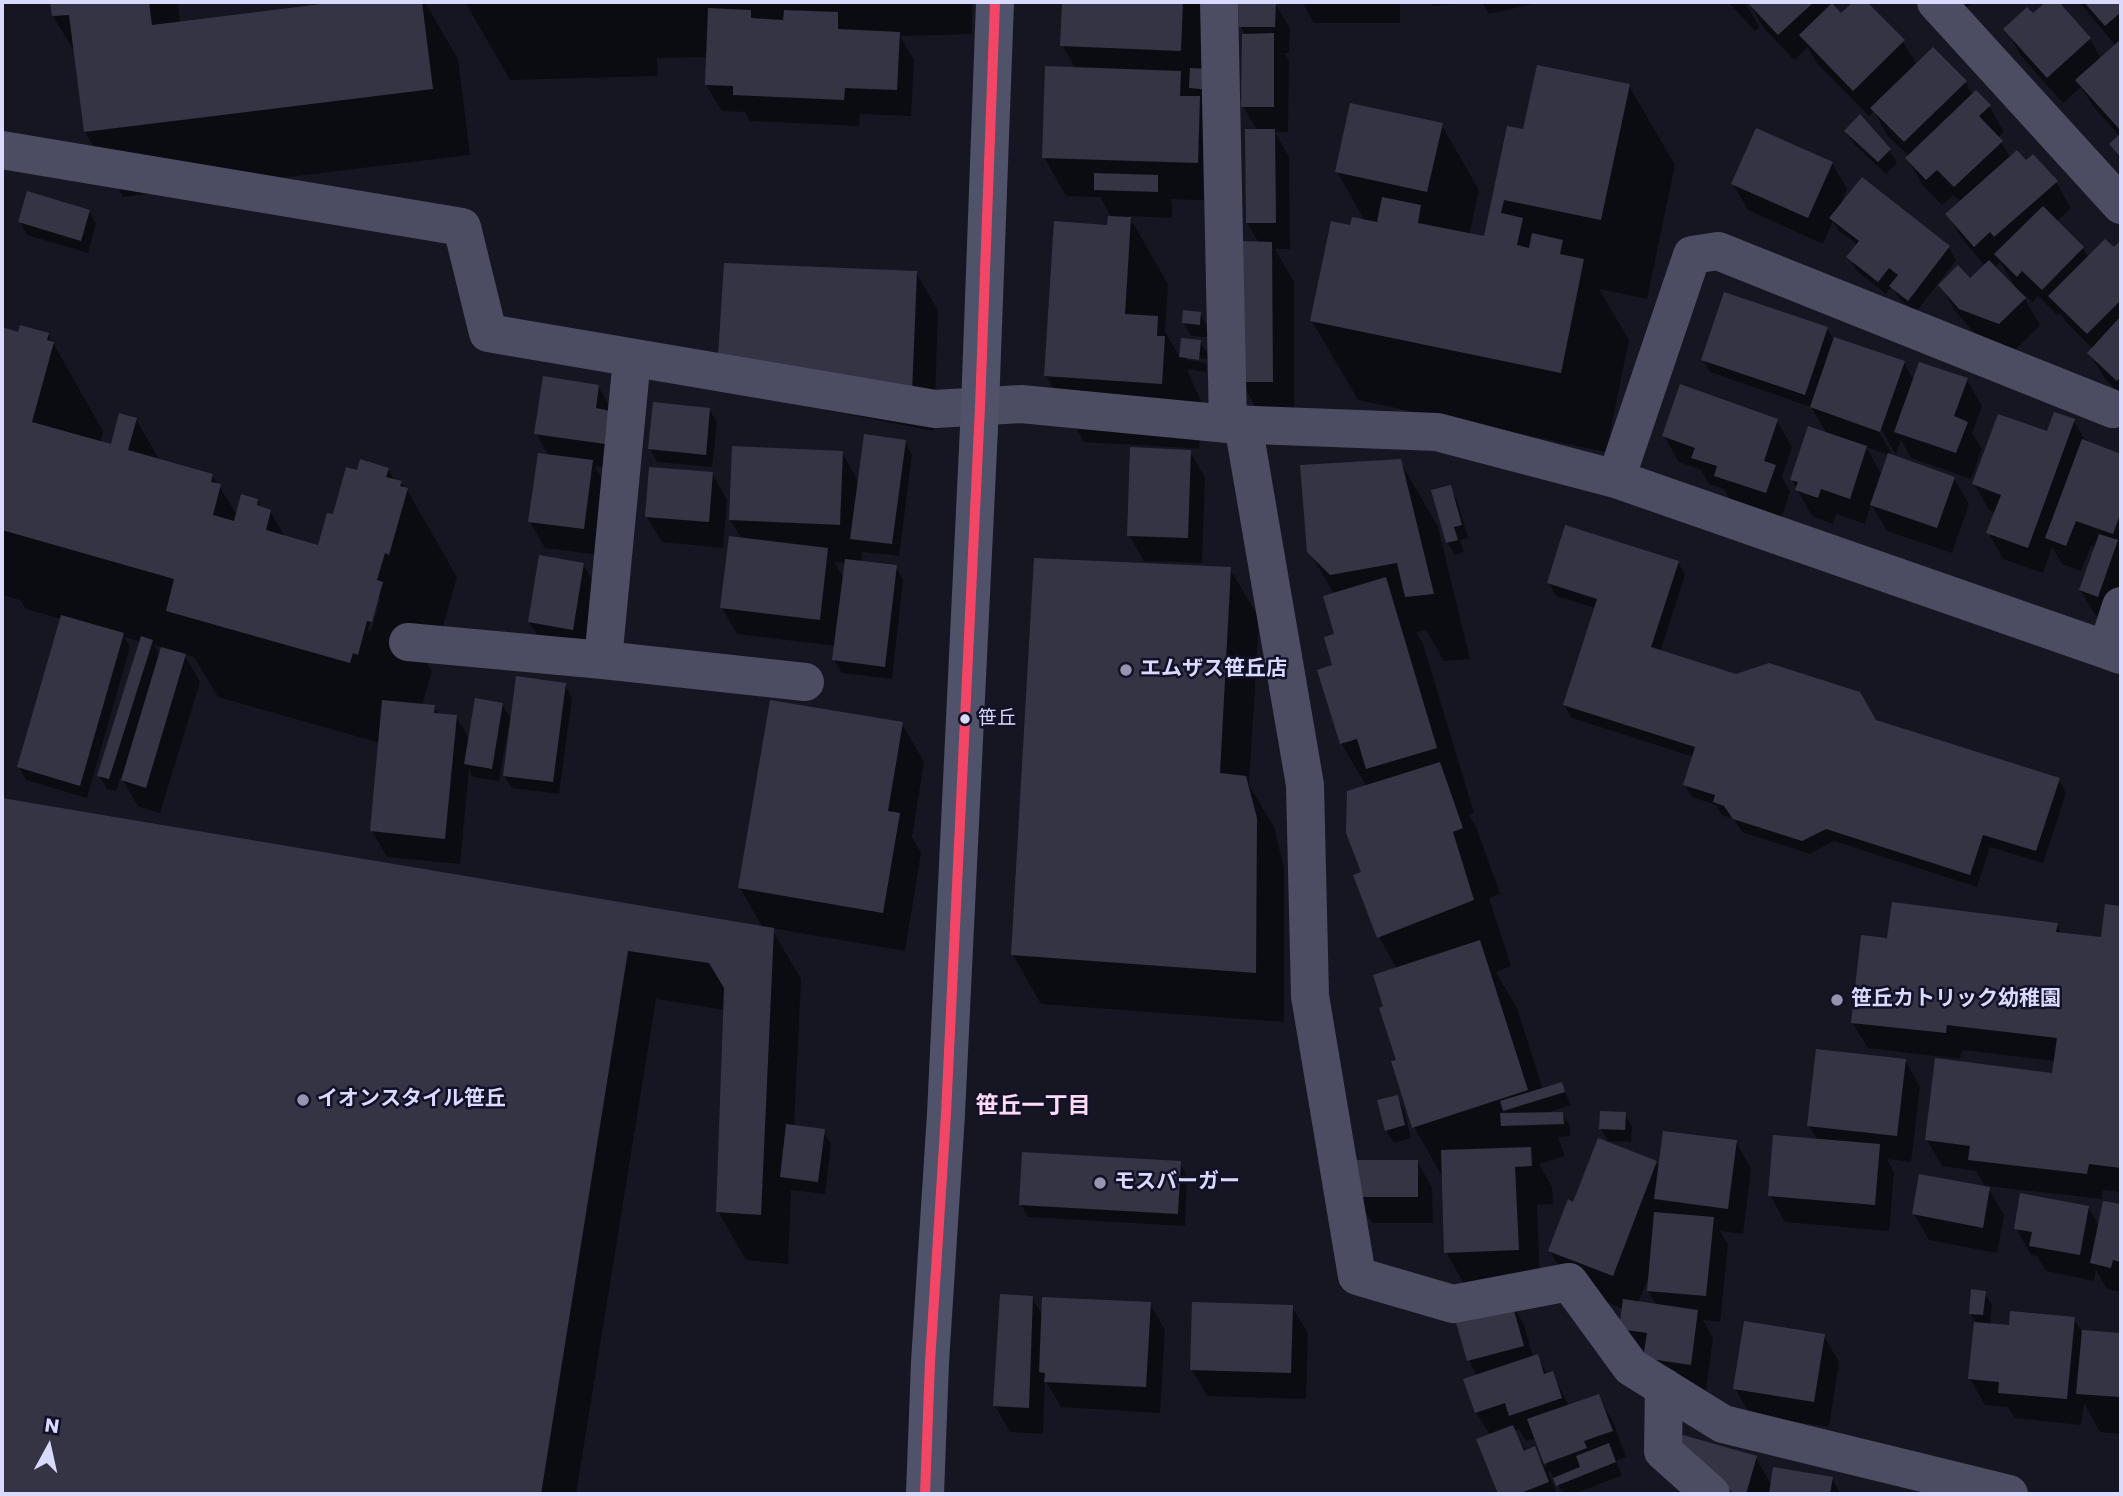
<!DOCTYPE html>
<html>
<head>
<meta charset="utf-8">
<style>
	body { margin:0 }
	#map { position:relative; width:2123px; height:1496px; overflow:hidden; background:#161622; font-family:Poppins,sans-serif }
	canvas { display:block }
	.frame { position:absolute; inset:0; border:4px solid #d9dafd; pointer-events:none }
	.north { position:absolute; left:14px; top:1412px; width:70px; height:70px; -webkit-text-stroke:5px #121127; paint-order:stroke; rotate:8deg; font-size:19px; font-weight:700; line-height:28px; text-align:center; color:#d9dafd }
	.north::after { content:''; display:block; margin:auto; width:24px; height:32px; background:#d9dafd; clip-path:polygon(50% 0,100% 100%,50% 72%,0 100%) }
</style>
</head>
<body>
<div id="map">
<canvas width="2123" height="1496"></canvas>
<div class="frame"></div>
<div class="north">N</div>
</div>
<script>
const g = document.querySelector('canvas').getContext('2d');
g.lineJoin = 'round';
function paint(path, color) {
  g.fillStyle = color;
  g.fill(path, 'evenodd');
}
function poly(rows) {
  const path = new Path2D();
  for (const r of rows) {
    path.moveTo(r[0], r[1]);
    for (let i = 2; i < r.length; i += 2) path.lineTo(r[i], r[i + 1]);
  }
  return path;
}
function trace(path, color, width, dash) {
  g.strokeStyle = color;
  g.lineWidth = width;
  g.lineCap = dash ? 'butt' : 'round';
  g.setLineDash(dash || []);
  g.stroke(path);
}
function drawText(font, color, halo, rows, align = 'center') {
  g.font = font + ' Poppins,"Noto Sans JP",sans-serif';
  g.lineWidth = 5;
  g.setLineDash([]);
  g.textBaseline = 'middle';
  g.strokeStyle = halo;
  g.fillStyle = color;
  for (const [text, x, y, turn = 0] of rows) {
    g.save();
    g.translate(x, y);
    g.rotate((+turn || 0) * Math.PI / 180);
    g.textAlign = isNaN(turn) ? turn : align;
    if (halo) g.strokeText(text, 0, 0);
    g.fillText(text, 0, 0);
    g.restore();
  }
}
paint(poly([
	[52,2,178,2,180,23,353,2,425,2,458,59,470,155,123,197,85,132,76,54,53,16],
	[465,2,972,2,972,34,900,36,914,60,911,116,860,114,859,126,750,121,745,112,722,111,706,85,708,57,657,58,658,76,510,80],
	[1064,2,1198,2,1211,24,1218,102,1201,101,1221,136,1219,201,1170,199,1172,203,1172,218,1129,216,1168,284,1165,332,1181,359,1183,340,1200,342,1208,354,1207,359,1187,356,1187,360,1207,363,1206,372,1187,369,1202,404,1199,449,1188,448,1205,478,1202,563,1144,561,1129,535,1188,448,1084,442,1046,376,1112,218,1100,197,1066,196,1044,157,1076,69,1062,45],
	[1302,2,1400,2,1400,23,1314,23],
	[1430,2,1542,2,1489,14,1482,2,1432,6],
	[1728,2,1833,2,1841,16,1855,2,1865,2,1903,42,1917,65,1965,82,1973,95,1989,106,2004,132,1998,138,2011,158,2026,163,2056,182,2071,208,2056,222,2083,248,2089,258,2114,250,2121,242,2121,395,2105,379,2089,353,2093,349,2066,322,2060,313,2057,315,2038,296,2033,302,2020,291,2040,325,2015,350,1976,335,1955,311,1940,285,1970,280,1985,266,1963,240,1947,214,1961,202,1953,195,1942,205,1922,184,1907,158,1909,156,1887,135,1874,111,1869,116,1816,62,1808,47,1794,60,1763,27,1749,2,1745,2,1759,27,1755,31],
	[2000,262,2016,288,1994,268],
	[1949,2,1974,2,1959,14],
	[2048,2,2056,2,2090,39,2101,59,2116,46,2079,2,2121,2,2121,162,2111,144,2120,137,2093,106,2081,87,2063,103,2021,56,2006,29,2033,15],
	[1275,3,1290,29,1289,53,1284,53,1289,61,1288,132,1275,132,1289,157,1290,249,1275,249,1294,282,1294,420,1263,420,1241,381,1259,243,1247,223,1257,130,1243,106,1246,35,1240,26],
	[1629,86,1675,165,1647,299,1599,289,1629,340,1606,452,1358,400,1312,321,1352,227,1365,221,1337,172,1441,124,1479,190,1469,235,1485,238,1524,131],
	[1846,132,1889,150,1897,163,1886,174,1854,144],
	[1832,163,1847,189,1840,205,1862,179,1949,248,1956,260,1916,312,1899,299,1892,286,1886,294,1856,270,1849,257,1858,245,1839,231,1833,221,1823,244,1748,210,1733,184],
	[89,211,96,224,88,253,27,235,20,222],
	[916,272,938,311,934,431,742,394],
	[1200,314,1208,327,1207,337,1191,336,1184,323],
	[1827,328,1834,341,1904,363,1914,381,1967,380,1982,406,1972,433,1982,449,1971,479,1911,458,1901,440,1896,455,1878,424,1875,425,1893,456,1954,478,1969,504,1952,553,1887,531,1871,504,1865,524,1836,514,1833,524,1812,516,1792,480,1827,434,1811,407,1710,372,1703,359],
	[1866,447,1889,455,1882,475],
	[4,329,19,334,48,334,103,431,100,443,112,446,136,419,160,461,212,475,237,515,257,500,262,509,270,511,285,537,319,547,359,472,388,469,395,481,400,482,407,490,457,577,439,641,427,663,432,671,422,706,434,707,439,715,456,717,470,740,502,704,510,718,499,781,473,777,469,769,460,864,387,857,372,831,380,743,218,697,194,657,184,654,200,682,160,813,138,806,121,777,116,791,107,789,99,776,141,642,124,637,130,647,87,798,26,780,19,767,61,619,26,609,20,600,2,595,2,336],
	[377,599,380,599,371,631,368,630],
	[154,645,163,648,160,656],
	[598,386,613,413,620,470,595,466,607,488,599,555,545,548,530,522,549,456,536,434],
	[709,409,717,422,712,467,657,462,650,449],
	[2073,420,2087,443,2121,456,2121,599,2113,622,2096,616,2080,590,2096,548,2091,546,2081,571,2062,564,2052,547,2043,573,2003,559,1988,532,1996,513,1989,510,1974,484,2048,433],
	[1777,421,1792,447,1782,477,1790,492,1781,519,1731,502,1724,489,1709,484,1701,470,1679,462,1664,436],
	[905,442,912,455,899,556,862,552,861,562,896,567,903,580,892,679,842,673,834,660,836,646,737,634,722,608,742,539,730,520,842,452,859,483],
	[834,562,846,563,844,579],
	[1400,461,1438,527,1470,659,1444,661,1426,630,1416,632,1423,644,1474,813,1469,815,1477,829,1500,894,1489,898,1511,966,1496,972,1517,1008,1543,1090,1561,1084,1571,1105,1546,1113,1562,1113,1570,1126,1570,1136,1558,1137,1565,1156,1539,1164,1552,1187,1553,1204,1537,1205,1540,1288,1468,1291,1446,1252,1443,1178,1414,1127,1385,1007,1397,969,1379,937,1363,873,1367,787,1341,743,1334,667,1336,635,1334,594,1309,551],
	[712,473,727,500,723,548,662,542,646,516],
	[1450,487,1457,500,1468,538,1460,540,1464,552,1455,555,1447,542],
	[1678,562,1685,575,1660,652,2059,780,2066,793,2043,863,1990,847,1977,887,1834,841,1810,854,1742,832,1734,819,1722,815,1716,805,1692,797,1685,785,1694,757,1572,718,1564,705,1595,608,1556,596,1549,583],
	[583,564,598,591,587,655,545,648,529,622],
	[1230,569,1259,618,1249,785,1274,827,1284,868,1284,1022,1041,1004,1013,955],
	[565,685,572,698,559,794,512,788,504,776],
	[902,724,924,762,912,837,921,853,905,951,771,928,801,979,794,1127,823,1131,831,1144,825,1194,791,1190,788,1264,746,1260,718,1211,725,1010,656,999,576,1494,2,1494,2,800,763,928,740,888],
	[2107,906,2121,908,2121,1192,2103,1190,2102,1199,1987,1186,2004,1215,1997,1253,1929,1240,1914,1214,1986,1188,1976,1171,1942,1166,1927,1140,2054,1075,2055,1061,1962,1050,1960,1059,1868,1048,1852,1022,1889,940,2057,925,2062,934,2103,939],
	[1905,1060,1920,1087,1911,1162,1887,1159,1894,1172,1889,1231,1785,1222,1770,1195,1818,1141,1809,1126],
	[1397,1097,1404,1110,1411,1138,1394,1143,1386,1130],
	[1625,1114,1632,1127,1631,1142,1608,1141,1601,1128],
	[1736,1142,1751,1168,1743,1234,1720,1231,1728,1245,1720,1322,1703,1320,1713,1338,1706,1391,1660,1384,1621,1328,1623,1309,1572,1289,1550,1251,1574,1204,1656,1162,1660,1169],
	[1649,1277,1648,1291,1657,1306,1638,1303],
	[1417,1161,1432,1188,1433,1223,1372,1223,1357,1197],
	[1180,1163,1187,1176,1185,1226,1028,1217,1021,1204],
	[2105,1203,2121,1206,2121,1292,2107,1289,2096,1270,2094,1281,2046,1271,2037,1256,2031,1255,2016,1228,2088,1208,2100,1227],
	[1984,1292,1992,1305,1990,1325,2010,1327,2074,1319,2082,1332,2121,1335,2121,1434,2100,1432,2084,1403,2081,1425,2015,1418,2008,1407,1985,1405,1970,1379,1975,1322,1970,1313],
	[1032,1298,1043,1316,1150,1304,1165,1330,1160,1413,1061,1407,1045,1380,1043,1434,1010,1432,995,1406],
	[1509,1298,1524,1325,1533,1357,1537,1356,1548,1375,1552,1373,1569,1406,1598,1396,1613,1422,1626,1457,1616,1461,1622,1475,1575,1494,1563,1494,1550,1471,1548,1472,1557,1494,1500,1494,1478,1440,1490,1435,1476,1412,1477,1376,1469,1360],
	[1519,1429,1526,1441,1536,1438,1547,1466,1545,1467,1534,1449,1526,1452,1514,1431],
	[1292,1307,1308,1333,1306,1399,1207,1396,1192,1370],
	[1824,1336,1839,1362,1829,1427,1750,1415,1735,1388],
	[1756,1458,1772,1486,1832,1479,1841,1494,1724,1494]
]), '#0007');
paint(poly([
	[50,2,149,2,152,25,338,2,422,2,433,89,84,132,69,15,52,16],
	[1062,2,1183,2,1181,51,1060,46],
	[1238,2,1276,2,1275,27,1239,27],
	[1747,2,1814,2,1778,35],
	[1853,2,1867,2,1905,40,1853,91,1799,35,1832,3,1841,13],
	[2046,2,2059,2,2091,38,2047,78,2003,29,2027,7,2033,13],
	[2084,2,2121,2,2121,12,2105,26],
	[708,8,751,10,751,18,783,20,784,10,838,12,838,29,900,32,897,90,845,88,844,100,733,95,733,86,705,85],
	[1274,33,1274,107,1241,107,1242,34],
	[2120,40,2121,41,2121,131,2075,80],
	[1933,47,1967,81,1904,142,1870,108],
	[1537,65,1630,84,1601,220,1504,200,1501,213,1523,218,1517,245,1529,248,1532,233,1563,240,1560,254,1584,259,1561,373,1310,321,1331,221,1350,225,1352,217,1377,222,1382,197,1421,205,1418,223,1484,236,1507,126,1523,129],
	[1045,66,1181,71,1180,96,1200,96,1198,163,1042,158],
	[1190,68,1212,69,1211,90,1189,88],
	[1976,90,1991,105,1979,116,2003,141,1954,187,1937,170,1926,180,1905,158],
	[1350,103,1443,123,1427,192,1335,172],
	[1860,114,1891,149,1878,162,1844,131],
	[1756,128,1833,162,1808,218,1731,184],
	[1245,129,1275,129,1276,223,1246,223],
	[2121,133,2121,158,2109,144],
	[2017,150,2026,160,2033,154,2058,181,1994,237,1990,232,1974,247,1945,214],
	[1094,173,1158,175,1158,192,1094,190],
	[1862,177,1950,246,1908,301,1889,286,1898,275,1889,268,1878,282,1846,257,1859,241,1829,218],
	[27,191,90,210,81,241,18,222],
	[2043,206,2084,247,2042,290,2022,271,2017,277,1994,254],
	[1108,216,1131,217,1125,314,1158,316,1157,336,1165,336,1162,384,1044,376,1054,221,1107,225],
	[2105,239,2114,247,2121,240,2121,300,2087,334,2048,296],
	[1239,241,1272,242,1273,382,1239,382],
	[1989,260,2026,298,1999,324,1959,309,1938,285,1958,265,1970,278],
	[724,263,917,271,912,393,718,356],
	[1724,292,1828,327,1805,395,1701,360],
	[1183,310,1201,312,1200,325,1182,323],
	[2121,316,2121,376,2117,381,2087,353],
	[20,325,49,333,47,340,54,342,32,422,111,444,119,413,137,418,128,450,213,474,211,482,221,484,213,515,234,521,241,494,258,499,257,505,271,510,266,530,318,545,327,513,333,514,346,467,357,470,360,459,389,468,386,477,402,481,400,486,408,488,389,555,385,553,377,580,383,582,372,622,367,621,358,655,353,653,350,663,166,611,174,579,2,530,2,327,18,332],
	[1834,337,1905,361,1880,432,1810,407],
	[1181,338,1201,340,1199,360,1179,357],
	[1919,362,1968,378,1954,416,1968,422,1956,453,1894,432],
	[543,376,599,385,596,408,610,411,605,444,534,434],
	[1680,384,1778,419,1764,461,1776,465,1766,493,1714,476,1717,466,1691,458,1695,448,1662,436],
	[653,402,710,408,706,455,648,449],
	[2054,412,2075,419,2028,548,1986,533,2001,495,1972,484,1998,414,2047,431],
	[1808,426,1867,446,1850,499,1821,489,1818,498,1795,490,1798,482,1790,480],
	[864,434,906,440,892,544,850,539],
	[2082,439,2121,454,2121,512,2113,534,2076,521,2066,546,2045,538],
	[732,446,843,451,840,525,729,520],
	[1130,447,1191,450,1188,538,1127,536],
	[538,453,593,460,584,529,528,522],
	[1888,453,1955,477,1937,528,1870,505],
	[1401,459,1434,594,1405,597,1397,563,1330,575,1307,552,1300,465],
	[649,467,713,472,709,522,645,517],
	[1451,485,1462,525,1454,527,1458,540,1446,543,1431,490],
	[1565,525,1679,561,1651,647,1736,674,1769,663,1860,692,1876,720,2060,778,2036,851,1983,835,1970,875,1826,829,1802,841,1733,819,1724,806,1713,802,1715,795,1683,785,1695,747,1563,705,1597,599,1547,583],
	[2099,534,2118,540,2098,597,2079,590],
	[729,536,828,548,820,620,720,608],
	[539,555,584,563,573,630,528,622],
	[1034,558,1231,567,1220,773,1246,776,1257,818,1256,973,1011,955],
	[845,559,897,565,885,667,832,660],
	[1386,577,1437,748,1366,769,1357,739,1340,744,1317,670,1332,665,1324,637,1334,634,1323,596],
	[61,615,124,633,80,786,17,767],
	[141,636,153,640,109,779,97,776],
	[161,647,186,654,146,788,121,780],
	[516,676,566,683,553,782,503,776],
	[475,698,503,703,492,769,464,764],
	[382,700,435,705,434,713,457,715,445,839,370,831],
	[770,700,903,722,888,811,900,813,883,913,738,888],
	[1440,762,1463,828,1453,832,1474,900,1377,938,1353,875,1361,872,1346,833,1347,791],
	[2,798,774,928,761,1215,716,1212,724,988,709,963,628,951,541,1494,2,1494],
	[1892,902,2058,923,2056,932,2101,937,2105,904,2121,906,2121,1168,2089,1164,2087,1174,1968,1160,1970,1146,1925,1140,1935,1058,2052,1073,2057,1038,1947,1025,1946,1033,1851,1023,1861,935,1887,938],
	[1480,940,1528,1090,1412,1128,1391,1061,1396,1060,1379,1008,1383,1006,1373,975],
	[1816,1049,1906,1059,1897,1136,1807,1126],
	[1562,1082,1565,1092,1503,1111,1500,1101],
	[1398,1095,1405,1125,1385,1131,1377,1100],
	[1600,1111,1626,1112,1625,1130,1599,1129],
	[1563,1112,1564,1124,1501,1126,1500,1113],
	[786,1124,825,1129,818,1182,780,1177],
	[1663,1131,1737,1140,1728,1209,1654,1199],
	[1773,1135,1880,1144,1875,1205,1768,1196],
	[1598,1138,1657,1161,1613,1276,1548,1251,1568,1199,1573,1202],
	[1531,1147,1532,1166,1515,1167,1519,1250,1444,1253,1441,1150],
	[1022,1152,1181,1161,1178,1214,1019,1205],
	[1355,1160,1418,1160,1418,1197,1355,1197],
	[1919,1174,1990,1187,1983,1228,1912,1214],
	[2020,1193,2089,1206,2080,1255,2029,1246,2032,1232,2014,1229],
	[2103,1201,2121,1204,2121,1262,2113,1260,2111,1268,2090,1263],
	[1654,1212,1714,1217,1706,1296,1647,1291],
	[1971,1289,1986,1291,1983,1315,1969,1314],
	[1000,1294,1033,1296,1029,1408,993,1406],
	[1510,1296,1524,1346,1467,1361,1453,1312],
	[1042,1297,1151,1302,1146,1387,1044,1382,1045,1373,1039,1372],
	[1623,1299,1698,1310,1691,1365,1643,1358,1647,1333,1619,1329],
	[1192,1302,1293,1305,1291,1373,1190,1370],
	[2010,1311,2075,1317,2067,1399,1998,1393,1999,1382,1968,1379,1974,1322,2009,1325],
	[1744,1321,1825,1334,1814,1402,1733,1389],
	[2082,1330,2121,1333,2121,1397,2076,1394],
	[1538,1354,1544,1374,1553,1371,1562,1398,1509,1416,1505,1403,1475,1413,1463,1379],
	[1599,1394,1613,1431,1584,1441,1587,1448,1544,1464,1527,1419],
	[1513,1425,1524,1451,1535,1446,1549,1482,1518,1494,1498,1494,1476,1439],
	[1683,1435,1757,1456,1746,1494,1734,1494,1679,1441],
	[1609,1443,1616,1462,1556,1486,1553,1478,1580,1467,1576,1456],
	[1773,1467,1833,1477,1830,1494,1769,1494]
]), '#343444');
trace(poly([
	[1219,2,1228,424],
	[1936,2,2121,205],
	[2,150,462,227,488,333,935,409,1021,404,1228,424,1437,432,1616,479,2107,650],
	[1243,424,1305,785,1310,996,1357,1276,1453,1304,1569,1282,1631,1367,1723,1424,2009,1494],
	[1616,479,1692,255,1718,251,2113,409],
	[2121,606,2107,650,2121,655],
	[408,642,603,660,805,682],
	[603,660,632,358],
	[1664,1387,1663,1451,1711,1494]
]), '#4c4d62', 38);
trace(poly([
	[925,1494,930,1362,946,1114,980,407,995,2]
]), '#4f5268', 38);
trace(poly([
	[925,1494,930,1362,946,1114,980,407,995,2]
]), '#f34667', 10);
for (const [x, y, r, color] of [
	[1126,670,7,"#9595b0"],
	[965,719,6,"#d9dafd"],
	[1837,1000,7,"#9595b0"],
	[303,1100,7,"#9595b0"],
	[1100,1183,7,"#9595b0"]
]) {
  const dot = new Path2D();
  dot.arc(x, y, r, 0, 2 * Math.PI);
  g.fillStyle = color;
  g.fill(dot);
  trace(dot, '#121127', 2.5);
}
drawText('19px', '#d9dafd', '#121127', [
	["笹丘",978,719]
], 'left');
drawText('bold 21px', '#d9dafd', '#121127', [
	["エムザス笹丘店",1140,670],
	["笹丘カトリック幼稚園",1851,1000],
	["イオンスタイル笹丘",317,1100],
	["モスバーガー",1114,1183]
], 'left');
drawText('bold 23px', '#fddbf5', '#121127', [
	["笹丘一丁目",1033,1107]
]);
</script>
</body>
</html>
